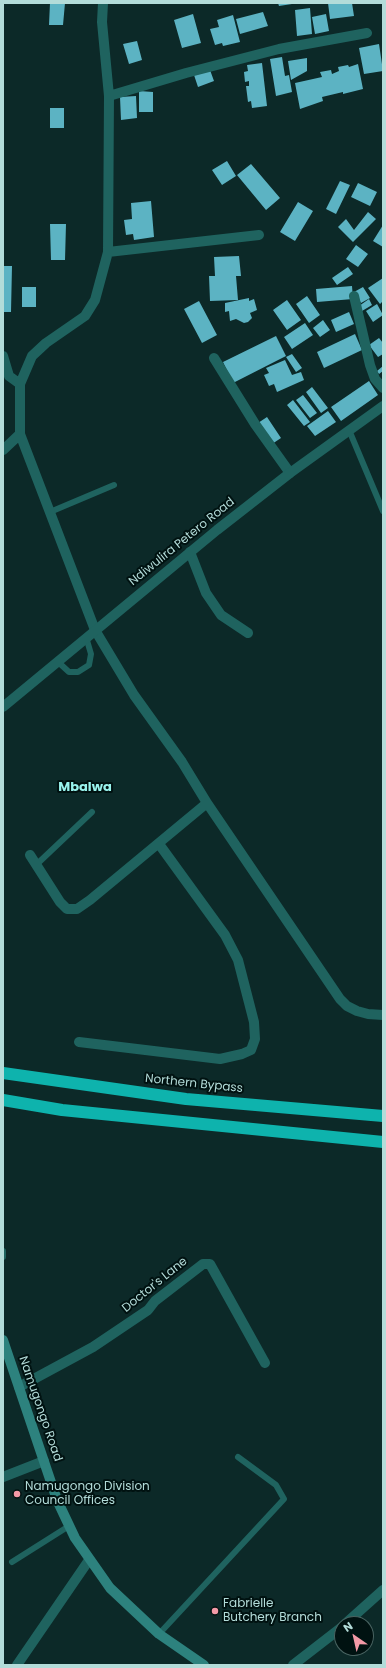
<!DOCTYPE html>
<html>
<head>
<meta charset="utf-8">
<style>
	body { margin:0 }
	#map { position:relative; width:386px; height:1668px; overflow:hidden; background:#0c2928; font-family:Poppins,sans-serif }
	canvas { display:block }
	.frame { position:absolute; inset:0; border:4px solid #b3dcd9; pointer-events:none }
	.north { position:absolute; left:334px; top:1616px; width:40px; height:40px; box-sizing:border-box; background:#001211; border:1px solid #486361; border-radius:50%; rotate:326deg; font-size:11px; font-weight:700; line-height:16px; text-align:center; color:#b3dcd9 }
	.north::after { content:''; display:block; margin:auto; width:14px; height:18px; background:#f39aa7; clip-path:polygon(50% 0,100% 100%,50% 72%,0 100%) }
</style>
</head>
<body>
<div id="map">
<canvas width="386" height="1668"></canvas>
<div class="frame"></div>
<div class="north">N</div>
</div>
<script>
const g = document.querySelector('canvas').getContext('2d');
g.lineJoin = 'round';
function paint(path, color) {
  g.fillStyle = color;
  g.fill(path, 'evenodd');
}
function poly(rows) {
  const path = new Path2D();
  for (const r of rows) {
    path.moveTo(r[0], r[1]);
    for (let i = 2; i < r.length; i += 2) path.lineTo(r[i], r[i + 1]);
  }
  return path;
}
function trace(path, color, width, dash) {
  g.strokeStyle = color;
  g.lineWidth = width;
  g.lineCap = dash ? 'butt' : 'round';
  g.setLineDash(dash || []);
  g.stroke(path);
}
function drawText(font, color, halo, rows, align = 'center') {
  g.font = font + ' Poppins,sans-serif';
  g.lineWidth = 4;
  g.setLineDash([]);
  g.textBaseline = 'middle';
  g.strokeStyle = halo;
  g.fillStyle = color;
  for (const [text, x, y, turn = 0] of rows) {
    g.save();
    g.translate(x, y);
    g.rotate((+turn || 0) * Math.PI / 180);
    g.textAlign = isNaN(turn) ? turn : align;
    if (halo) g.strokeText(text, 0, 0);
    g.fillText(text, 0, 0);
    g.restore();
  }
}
paint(poly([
	[50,3,65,3,63,25,49,25],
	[278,3,292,3,292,4,279,6],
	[328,3,352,3,354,16,330,19],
	[310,8,312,34,297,36,295,10],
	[263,12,268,26,240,34,236,19],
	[193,14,201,43,182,48,174,20],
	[326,14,329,31,315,34,312,17],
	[233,15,240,42,223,46,222,43,215,45,210,29,219,27,217,20],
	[137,41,142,60,129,64,123,44],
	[379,44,383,71,364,74,359,48],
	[282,57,285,76,289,75,292,92,276,96,270,59],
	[307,58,307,71,291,80,288,61],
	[262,63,267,106,252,108,251,101,248,102,246,86,249,86,249,81,245,82,244,72,248,71,247,65],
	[358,64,363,89,343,94,343,92,322,97,323,101,300,109,295,83,322,77,320,72,331,70,332,74,339,71,338,67,348,65,349,67],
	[210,70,214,81,198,87,194,75],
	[139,91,153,92,153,112,139,112],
	[136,96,137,118,121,120,120,97],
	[50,108,64,108,64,128,50,128],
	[227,161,236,176,222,185,212,170],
	[251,164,280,198,266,210,237,175],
	[340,181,350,185,336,214,326,209],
	[358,183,377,192,370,206,351,197],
	[151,201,154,237,134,240,133,234,126,235,124,220,132,219,131,203],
	[298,202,313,211,295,241,280,232],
	[368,212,376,219,353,242,338,227,346,219,354,230],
	[50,224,66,224,65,260,51,260],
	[383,225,383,247,373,241],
	[356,245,368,254,358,267,346,259],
	[239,256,241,276,236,276,238,300,210,301,209,276,215,276,214,257],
	[3,266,12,266,11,312,3,312],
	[348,267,353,274,337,285,332,278],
	[383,278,383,301,380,304,368,288],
	[352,286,353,299,317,302,316,289],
	[22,287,36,287,36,307,22,307],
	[363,287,370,298,361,303,354,292],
	[307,296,320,315,309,323,296,304],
	[249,298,249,301,254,299,257,310,250,313,252,318,248,322,244,323,236,319,230,321,229,311,225,312,225,303],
	[369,299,372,305,362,311,359,306],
	[287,300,301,320,287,330,273,310],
	[199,301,217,335,202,343,184,309],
	[377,304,383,315,373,322,366,311],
	[349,312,354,324,336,332,331,320],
	[323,320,330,330,320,337,313,328],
	[305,323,313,335,292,349,284,337],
	[355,334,362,350,324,368,317,352],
	[276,336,286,356,233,383,223,362],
	[379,338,383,343,383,354,378,357,369,345],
	[292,354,302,368,296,372,286,357],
	[285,360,292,375,301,372,304,380,277,392,274,384,269,386,264,375,269,373,266,368],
	[383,366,383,371,379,374,377,371],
	[369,381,378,395,341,421,331,407],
	[312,387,328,408,321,413,306,392],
	[303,395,317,413,310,418,296,400],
	[293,400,310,422,304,426,287,405],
	[328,411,336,422,315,436,307,426],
	[267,417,281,438,272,444,258,423]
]), '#5cb3c3');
trace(poly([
	[349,430,383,511],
	[50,512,114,485],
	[57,661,69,672,78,672,89,665,91,654,86,637],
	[36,865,92,812],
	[3,1251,3,1257],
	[12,1562,69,1526],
	[159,1634,284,1499,276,1485,238,1457]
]), '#1f635f', 6);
trace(poly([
	[109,96,186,73,279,49,367,33],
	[108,252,259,235],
	[354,296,370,365,375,379,383,388],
	[3,356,9,376,20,384],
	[214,358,255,424,290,473],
	[20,434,95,630,134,695,182,762,207,803,90,900,77,909,67,909,60,902,30,855],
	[3,450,20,434,20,384,32,356,46,343,85,316,95,300,108,252,109,96,102,22,103,3],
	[190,552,206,593,221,615,248,633],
	[207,803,340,999,347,1006,357,1011,368,1014,383,1015],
	[79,1042,220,1059,242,1054,251,1050,255,1039,254,1022,238,960,225,935,159,844],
	[19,1387,93,1347,148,1310,155,1301,203,1264,210,1264,265,1363],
	[3,1477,44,1461],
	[345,1624,383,1590],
	[17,1665,89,1560],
	[293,1665,342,1627]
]), '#1f635f', 10);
trace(poly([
	[3,707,217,530,290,473,383,406]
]), '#1f635f', 10);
trace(poly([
	[3,1340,57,1500,75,1538,110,1588,159,1634,204,1665]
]), '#2d827e', 10);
trace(poly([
	[3,1073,186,1099,383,1116],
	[3,1100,62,1110,383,1142]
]), '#0eb3ad', 12);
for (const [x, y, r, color] of [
	[17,1494,4,"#f39aa7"],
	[215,1611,4,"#f39aa7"]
]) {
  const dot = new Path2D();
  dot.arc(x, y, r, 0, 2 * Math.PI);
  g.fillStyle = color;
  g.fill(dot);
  trace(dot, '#001211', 1.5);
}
drawText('12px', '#b3dcd9', '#001211', [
	["Ndiwulira Petero Road",182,542,-39],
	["Northern Bypass",194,1084,6],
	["Doctor's Lane",155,1285,-39],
	["Namugongo Road",40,1409,71]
]);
drawText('12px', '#b3dcd9', '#001211', [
	["Namugongo Division",25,1487],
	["Council Offices",25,1501],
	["Fabrielle",223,1604],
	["Butchery Branch",223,1618]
], 'left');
drawText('bold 13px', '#99f3ed', '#001211', [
	["Mbalwa",85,788]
]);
</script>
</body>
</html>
